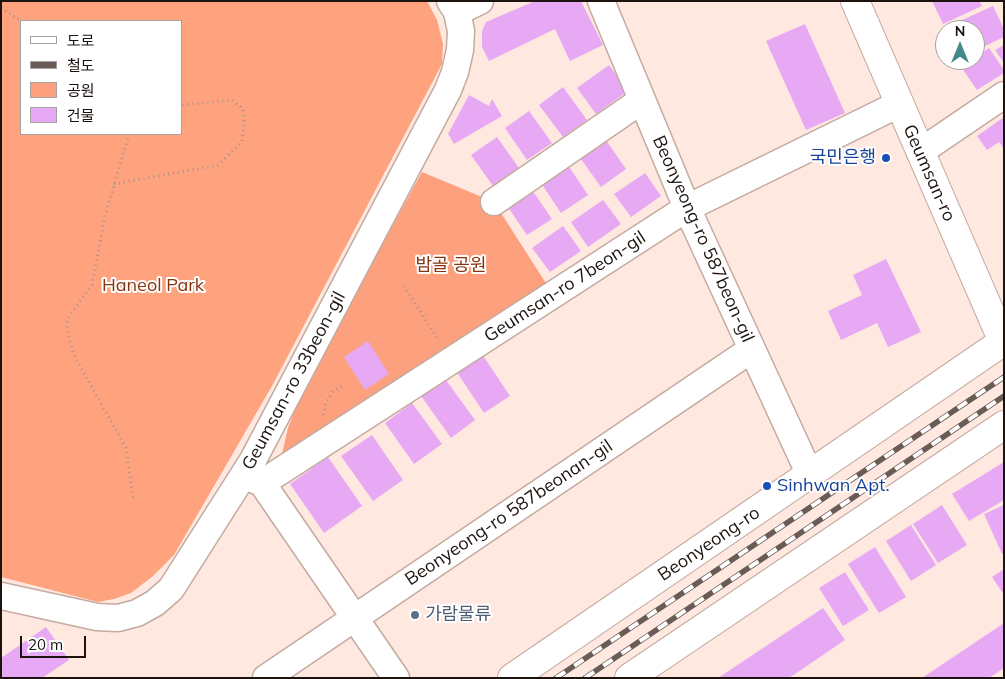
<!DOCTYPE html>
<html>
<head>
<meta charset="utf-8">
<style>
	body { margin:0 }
	#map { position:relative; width:1005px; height:679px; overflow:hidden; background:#ffe8e0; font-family:Mulish,"Noto Sans KR",sans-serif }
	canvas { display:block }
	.frame { position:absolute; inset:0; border:2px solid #1c130f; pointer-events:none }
	.legend { position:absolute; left:20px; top:20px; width:162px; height:115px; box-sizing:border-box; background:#fff; border:1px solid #a4a19f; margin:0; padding:6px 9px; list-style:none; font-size:15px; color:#1c130f }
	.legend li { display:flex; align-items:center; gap:10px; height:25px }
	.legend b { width:25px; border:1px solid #a4a19f }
	.north { position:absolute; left:935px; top:20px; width:50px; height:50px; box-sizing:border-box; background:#fff; border:1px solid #a4a19f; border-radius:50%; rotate:0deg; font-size:14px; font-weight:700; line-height:20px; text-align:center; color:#1c130f }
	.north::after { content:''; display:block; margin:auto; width:18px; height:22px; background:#428a87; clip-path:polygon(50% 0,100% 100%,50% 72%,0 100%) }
	.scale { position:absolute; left:20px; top:636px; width:66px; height:22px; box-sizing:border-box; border:2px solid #1c130f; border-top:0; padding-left:6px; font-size:15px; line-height:18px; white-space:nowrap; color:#1c130f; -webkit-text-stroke:4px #fff; paint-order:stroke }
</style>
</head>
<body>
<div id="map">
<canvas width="1005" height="679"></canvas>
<div class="frame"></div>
<ul class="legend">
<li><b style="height:6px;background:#fff"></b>도로</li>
<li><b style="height:6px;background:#695b56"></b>철도</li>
<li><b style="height:14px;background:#fca07d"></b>공원</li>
<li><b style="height:14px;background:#e7a9f3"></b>건물</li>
</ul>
<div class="north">N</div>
<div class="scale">20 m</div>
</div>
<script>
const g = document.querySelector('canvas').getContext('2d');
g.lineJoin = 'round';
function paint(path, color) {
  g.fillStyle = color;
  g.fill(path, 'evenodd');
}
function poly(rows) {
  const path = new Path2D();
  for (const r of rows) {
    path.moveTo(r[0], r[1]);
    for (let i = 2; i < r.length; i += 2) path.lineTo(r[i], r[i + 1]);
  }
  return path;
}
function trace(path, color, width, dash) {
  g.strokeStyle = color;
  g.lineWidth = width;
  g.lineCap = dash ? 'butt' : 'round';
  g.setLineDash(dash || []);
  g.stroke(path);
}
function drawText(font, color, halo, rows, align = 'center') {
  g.font = font + ' Mulish,"Noto Sans KR",sans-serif';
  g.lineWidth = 4;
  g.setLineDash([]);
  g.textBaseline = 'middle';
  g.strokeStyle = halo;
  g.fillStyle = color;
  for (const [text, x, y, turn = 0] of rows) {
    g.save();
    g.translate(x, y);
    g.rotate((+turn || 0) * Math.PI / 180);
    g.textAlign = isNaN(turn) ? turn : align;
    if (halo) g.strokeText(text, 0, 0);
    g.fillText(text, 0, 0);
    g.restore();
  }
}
paint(poly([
	[422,172,494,202,549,288,281,458,288,428,303,389]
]), '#fca07d');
paint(poly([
	[1,1,427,1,437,20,443,44,442,64,272,386,174,555,153,576,131,593,114,599,98,602,1,577],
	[21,21,181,21,181,134,21,134]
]), '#ffa27e');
paint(poly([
	[535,1,581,1,603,45,570,61,555,29,489,61,482,47,482,31,486,22],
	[932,1,979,1,982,6,943,24],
	[993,6,1004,29,1004,37,975,51,975,30,965,30,960,21],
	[805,24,845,113,806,130,766,41],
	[1004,45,1004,63,995,50],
	[989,48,1004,70,1004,73,977,90,961,67,972,60,975,60,975,58],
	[609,65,628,91,596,114,577,88],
	[563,87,587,120,563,137,539,105],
	[469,95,489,106,492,99,502,116,454,144,448,134],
	[529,111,552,143,527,160,505,128],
	[1004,117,1004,149,999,142,987,150,977,136],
	[603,136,626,169,601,187,578,155],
	[497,137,519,168,493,186,471,155],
	[566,162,588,195,561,213,539,180],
	[645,173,661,196,631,217,614,194],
	[530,187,552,219,527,235,505,203],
	[603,200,621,224,588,247,571,222],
	[563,226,581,251,550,272,532,248],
	[886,259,921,332,888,347,877,323,841,340,828,311,862,295,853,275],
	[368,341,389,374,365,390,344,357],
	[482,354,510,396,484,413,456,371],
	[446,380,475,420,451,438,421,396],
	[412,403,442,444,414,464,385,423],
	[372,435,403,480,373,501,341,456],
	[328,457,362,506,324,533,290,484],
	[1004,462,1004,500,969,521,952,494],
	[942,505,967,545,938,563,913,524],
	[1004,505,1004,553,1002,554,984,514],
	[911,525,936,565,911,581,886,541],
	[875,547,906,597,879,613,848,564],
	[1004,569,1004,595,992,577],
	[845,572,869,610,843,626,819,588],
	[823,608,845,640,789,678,718,678],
	[1004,623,1004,668,989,678,922,678],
	[46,627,69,660,42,678,1,678,1,658]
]), '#e7a9f3');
const minor = poly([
	[601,1,687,208,810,475],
	[457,12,480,1],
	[920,152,1004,95],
	[494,202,642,100],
	[244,476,262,483,687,208,899,104],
	[262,483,396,678],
	[1,596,97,617,118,618,137,613,155,603,171,589,253,460,448,90,455,72,460,50,461,31,457,12,450,1],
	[266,678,752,349]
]);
const tertiary = poly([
	[855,1,1004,344],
	[512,678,1004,341],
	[629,678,1004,425]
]);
trace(minor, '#c4aaa0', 29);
trace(tertiary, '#c4aaa0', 30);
trace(poly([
	[1,8,21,21],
	[129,134,105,216,92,285,68,318,67,326,69,339,75,357,126,448,133,498],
	[114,184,218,165,242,142,244,123,243,109,232,100,181,105],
	[404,286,439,341],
	[323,415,326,402,333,392,345,384]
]), '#a6948e', 3, [1, 4]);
trace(minor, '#fff', 26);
trace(tertiary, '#fff', 28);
const rail = poly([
	[556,678,1004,377],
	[585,678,1004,396]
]);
trace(rail, '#695b56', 5.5);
trace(rail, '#fff', 4, [11]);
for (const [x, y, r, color] of [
	[886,158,5,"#1a4fb4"],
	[767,486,5,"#1a4fb4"],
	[415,615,5,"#5c6f8a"]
]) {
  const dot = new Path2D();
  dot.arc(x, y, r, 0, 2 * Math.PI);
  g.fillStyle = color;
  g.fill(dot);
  trace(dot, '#fff', 2);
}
drawText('18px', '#164399', '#fff', [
	["국민은행",876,158],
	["Sinhwan Apt.",777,486,"left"]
], 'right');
drawText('18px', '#1c130f', '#fff', [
	["Geumsan-ro",929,173,66],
	["Beonyeong-ro 587beon-gil",703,239,66],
	["Geumsan-ro 7beon-gil",565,287,-33],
	["Geumsan-ro 33beon-gil",294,381,-62],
	["Beonyeong-ro 587beonan-gil",509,513,-34],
	["Beonyeong-ro",709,544,-34]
]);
drawText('18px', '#86340f', '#fff', [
	["밤골 공원",451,266],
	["Haneol Park",153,286]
]);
drawText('18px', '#4e5e75', '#fff', [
	["가람물류",425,615]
], 'left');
</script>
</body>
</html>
